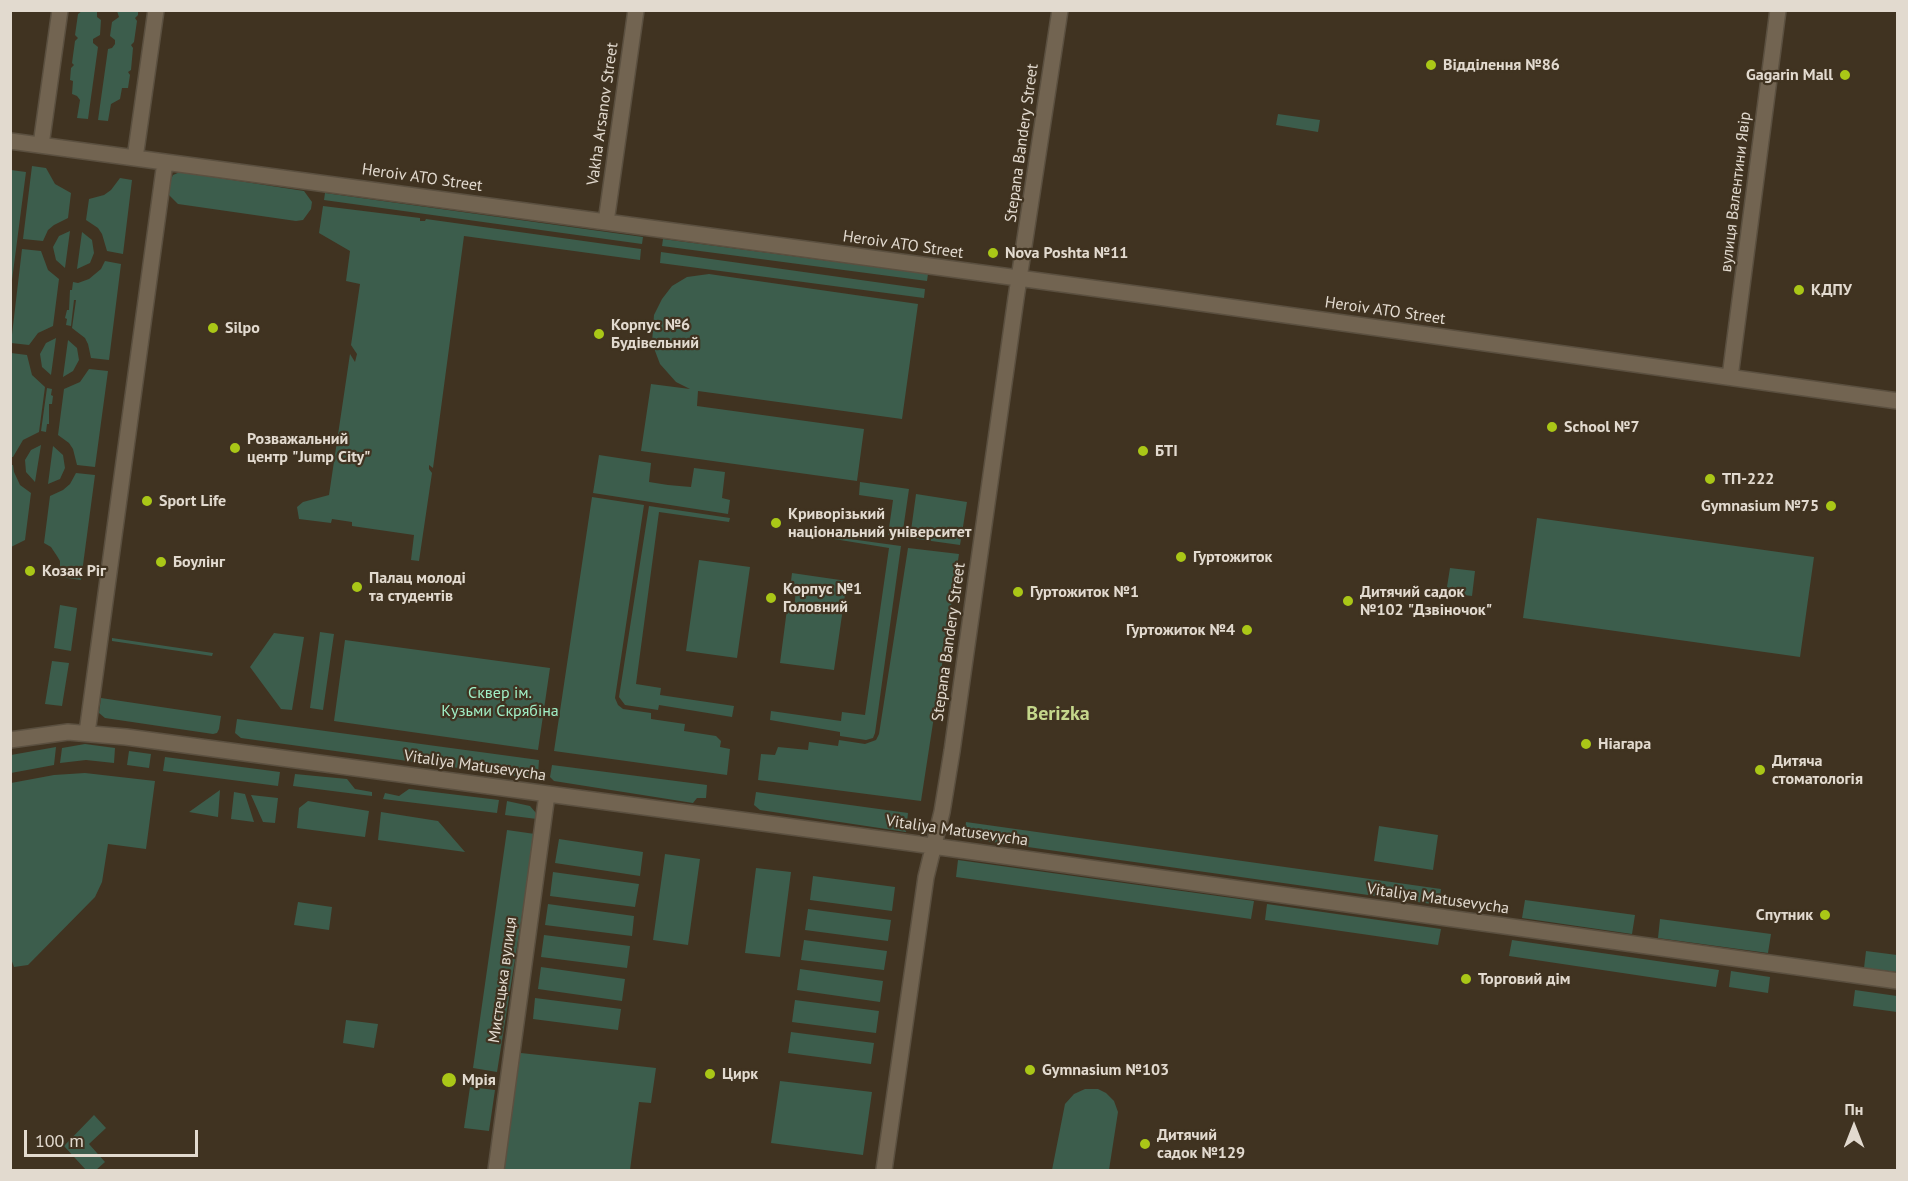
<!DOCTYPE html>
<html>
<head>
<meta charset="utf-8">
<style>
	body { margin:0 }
	#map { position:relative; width:1908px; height:1181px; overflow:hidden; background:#403321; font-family:"PT Sans",sans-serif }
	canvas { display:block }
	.frame { position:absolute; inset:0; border:12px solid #e2dacf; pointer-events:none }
	.north { position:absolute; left:1824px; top:1097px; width:60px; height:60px; -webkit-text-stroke:4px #403321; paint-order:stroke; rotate:0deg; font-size:16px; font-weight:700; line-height:24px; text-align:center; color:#e2dacf }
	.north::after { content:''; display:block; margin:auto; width:21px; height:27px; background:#e2dacf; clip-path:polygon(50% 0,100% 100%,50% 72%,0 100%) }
	.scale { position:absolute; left:24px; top:1130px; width:174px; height:27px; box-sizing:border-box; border:3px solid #e2dacf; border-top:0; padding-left:8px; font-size:18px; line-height:21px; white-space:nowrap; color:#e2dacf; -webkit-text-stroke:4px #403321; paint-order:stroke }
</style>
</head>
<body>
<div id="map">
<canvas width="1908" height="1181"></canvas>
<div class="frame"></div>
<div class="north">Пн</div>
<div class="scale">100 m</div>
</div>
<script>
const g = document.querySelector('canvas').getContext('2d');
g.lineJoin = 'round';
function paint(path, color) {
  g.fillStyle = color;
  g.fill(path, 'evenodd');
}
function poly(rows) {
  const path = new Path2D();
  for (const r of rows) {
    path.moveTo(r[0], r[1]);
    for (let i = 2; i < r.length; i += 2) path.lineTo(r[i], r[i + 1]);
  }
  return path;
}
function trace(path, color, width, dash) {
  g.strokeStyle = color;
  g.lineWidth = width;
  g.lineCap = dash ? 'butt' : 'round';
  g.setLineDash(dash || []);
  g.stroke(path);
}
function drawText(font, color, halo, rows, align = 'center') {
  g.font = font + ' "PT Sans",sans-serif';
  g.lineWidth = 4.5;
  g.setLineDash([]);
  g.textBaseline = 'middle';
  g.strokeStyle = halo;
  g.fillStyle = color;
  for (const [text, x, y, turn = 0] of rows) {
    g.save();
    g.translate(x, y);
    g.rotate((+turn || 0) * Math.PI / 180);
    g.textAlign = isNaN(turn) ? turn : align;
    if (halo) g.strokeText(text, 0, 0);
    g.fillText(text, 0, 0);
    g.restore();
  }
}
paint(poly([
	[82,11,97,11,97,17,101,20,100,35,93,39,93,43,98,47,88,119,77,118,80,100,77,96,72,94,73,81,70,80,71,68,74,65,72,63,75,41,78,38,75,35,78,14],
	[117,11,138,11,138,15,135,18,137,21,134,42,131,45,133,48,131,70,128,72,130,75,128,88,122,88,120,99,111,104,108,121,98,120,108,49,112,48,115,44,115,40,110,36,112,22,119,17],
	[1278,114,1320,120,1318,132,1276,125],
	[32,166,46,168,55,184,71,193,68,218,54,225,48,230,43,241,23,239],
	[11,170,26,172,11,288,10,170],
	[180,172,304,191,312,202,311,209,303,220,296,221,178,204,168,194,167,187,173,175],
	[120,178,132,180,123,254,107,251,102,234,98,228,86,220,89,199,104,195,111,190],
	[325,193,643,237,642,244,324,200],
	[323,206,420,218,420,221,425,221,426,219,641,249,640,260,464,236,433,468,429,465,429,469,432,473,419,561,411,560,414,535,352,526,352,522,332,519,331,523,299,519,297,507,303,502,329,495,350,354,355,362,357,354,351,345,360,284,346,281,350,251,319,233],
	[70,231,65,268,56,260,53,247,59,236],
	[82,232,92,240,94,253,90,263,77,269],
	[663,239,928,274,927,281,662,246],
	[22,249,41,251,48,270,59,279,53,326,38,333,29,345,11,343],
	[661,252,925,289,924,298,660,263],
	[105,261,121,264,109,360,91,358,88,344,85,338,72,328,76,300,74,300,71,326,66,325,67,319,65,318,67,310,69,310,70,290,72,290,73,282,78,283,89,279,101,269],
	[709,274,918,304,902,419,698,391,697,406,864,429,857,481,641,451,651,384,690,389,676,382,660,364,652,343,654,315,662,299,672,286,687,277],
	[56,338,51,375,42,367,40,354,46,343],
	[68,340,77,348,79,360,73,371,63,377],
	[11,353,27,355,32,375,45,387,39,432,23,440,13,457,10,457],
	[89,369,108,371,95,467,77,465,73,449,69,443,58,435,64,389,80,382],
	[47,388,52,389,51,395,53,396,52,404,49,404,49,424,47,424,46,432,41,431],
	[41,445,35,482,26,472,25,460,31,450],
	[53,446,63,455,65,468,60,479,48,484],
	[599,455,651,463,649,482,668,485,691,487,694,468,725,472,722,498,730,500,728,514,593,493],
	[11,465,13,465,14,472,20,485,31,493,25,540,11,547],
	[76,473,95,475,81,580,60,577,60,561,57,556,51,547,44,543,50,496,63,490,70,484],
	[860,482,909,489,902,537,888,535,893,500,859,495],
	[916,494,967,502,960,545,910,538],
	[592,497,644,505,615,698,618,705,623,709,651,713,651,719,685,724,684,731,716,736,721,741,720,747,730,749,727,775,554,751],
	[649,506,730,518,729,522,659,512,636,684,661,688,660,695,734,706,732,717,659,705,658,710,625,705,619,697],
	[1537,518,1814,557,1800,657,1523,618],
	[828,536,901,546,875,733,873,738,866,740,840,736,840,732,770,720,771,711,841,721,842,712,865,715,889,548,828,538],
	[908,548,959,554,921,801,758,780,761,754,775,755,778,747,808,750,809,742,838,746,839,740,865,744,876,740,879,734],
	[699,560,750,567,737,658,686,651],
	[1450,568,1475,571,1472,596,1446,593],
	[792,573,847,581,834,670,780,663,787,609,794,609,796,590,790,589],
	[60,605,77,608,71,651,54,648],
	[320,632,334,634,323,710,310,708],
	[274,633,304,637,292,710,281,709,250,667],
	[112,638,213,653,212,656,112,641],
	[345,640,550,668,538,750,334,721],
	[52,661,69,663,62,706,45,704],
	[101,698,221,716,219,729,217,733,213,734,105,718,99,713],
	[237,719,539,760,538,774,535,777,531,778,241,738,235,733],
	[85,744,115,748,114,763,86,760,60,763,62,748],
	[56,747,54,765,11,773,11,755],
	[129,751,151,754,149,768,127,765],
	[165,757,280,772,278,786,163,771],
	[552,765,707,785,706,798,697,798,693,803,554,781,550,777],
	[85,773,155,781,146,849,108,844,102,882,95,897,28,965,14,967,10,956,11,783,54,775],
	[295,774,347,779,355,789,372,792,372,796,293,786],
	[409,789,499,800,497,813,383,799,385,793,399,796],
	[220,790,218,817,189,812],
	[234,792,245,794,254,822,231,819],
	[756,792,908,813,906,832,760,810,754,805],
	[251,795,278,798,275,823,263,822],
	[308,801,369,811,365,837,297,828,299,808],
	[507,801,530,806,536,813,537,819,505,815],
	[381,812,438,821,465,852,378,840],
	[966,822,1441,889,1439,905,964,838],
	[1379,826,1438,835,1433,870,1374,861],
	[507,830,535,834,497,1072,473,1068],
	[559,839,643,852,640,876,555,863],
	[665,854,700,859,688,945,653,940],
	[958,860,1254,901,1251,919,956,877],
	[756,868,791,872,780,957,745,953],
	[553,872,639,884,635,907,550,896],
	[813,876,895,887,892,911,810,900],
	[1525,900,1635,915,1632,934,1522,918],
	[298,902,332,907,329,930,294,925],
	[548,904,634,916,632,936,545,925],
	[1267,904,1441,929,1438,945,1265,920],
	[808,909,891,920,888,941,805,930],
	[1660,919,1771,934,1768,953,1658,938],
	[544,935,630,946,627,968,541,957],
	[804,940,887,951,884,970,801,960],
	[1512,940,1719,970,1716,987,1509,956],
	[1866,951,1897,955,1897,972,1864,968],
	[541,967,625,979,622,1001,538,989],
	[800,969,883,981,880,1002,797,990],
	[1731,971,1770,977,1768,993,1729,987],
	[1855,990,1897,996,1897,1012,1853,1006],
	[535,998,621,1009,618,1030,533,1019],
	[795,1000,879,1011,876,1033,792,1022],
	[346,1020,378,1024,374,1048,343,1043],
	[791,1032,874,1043,871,1064,788,1053],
	[512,1052,656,1068,651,1103,639,1102,630,1170,496,1170],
	[780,1081,872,1092,863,1155,771,1143],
	[470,1087,495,1090,489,1131,464,1128],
	[1085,1089,1098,1089,1106,1093,1114,1101,1118,1112,1109,1170,1052,1170,1065,1104,1074,1094],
	[94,1115,106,1128,89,1144,105,1162,96,1170,86,1170,64,1146]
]), '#3c5d4c');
const minor = poly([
	[10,141,1158,297,1898,401],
	[41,145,60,10],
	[135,158,156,10],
	[606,222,636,10],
	[1730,377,1778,10],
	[87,733,165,162],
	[10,740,68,732,126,737,911,843,1898,981],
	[496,1170,547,794],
	[884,1170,926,877,942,812,952,751,1016,298,1060,10]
]);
trace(minor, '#5b5040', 18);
trace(minor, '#726451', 15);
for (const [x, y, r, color] of [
	[1431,65,6,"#aac717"],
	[1845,75,6,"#aac717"],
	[993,253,6,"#aac717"],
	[1799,290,6,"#aac717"],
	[213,328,6,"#aac717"],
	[599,334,6,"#aac717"],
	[1552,427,6,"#aac717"],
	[235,448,6,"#aac717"],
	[1143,451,6,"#aac717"],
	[1710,479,6,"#aac717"],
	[147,501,6,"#aac717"],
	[1831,506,6,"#aac717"],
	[776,523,6,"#aac717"],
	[1181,557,6,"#aac717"],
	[161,562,6,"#aac717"],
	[30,571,6,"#aac717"],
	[357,587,6,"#aac717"],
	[1018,592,6,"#aac717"],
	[771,598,6,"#aac717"],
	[1348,601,6,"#aac717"],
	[1247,630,6,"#aac717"],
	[1586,744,6,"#aac717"],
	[1760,770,6,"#aac717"],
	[1825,915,6,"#aac717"],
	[1466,979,6,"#aac717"],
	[1030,1070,6,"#aac717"],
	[710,1074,6,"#aac717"],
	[449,1080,8,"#aac717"],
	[1145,1144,6,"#aac717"]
]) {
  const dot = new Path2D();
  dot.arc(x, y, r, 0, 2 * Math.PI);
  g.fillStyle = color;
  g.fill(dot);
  trace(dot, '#403321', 2);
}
drawText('bold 16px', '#e2dacf', '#403321', [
	["Відділення №86",1443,65],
	["Gagarin Mall",1833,75,"right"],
	["Nova Poshta №11",1005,253],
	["КДПУ",1811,290],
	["Корпус №6",611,325],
	["Будівельний",611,343],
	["Silpo",225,328],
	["School №7",1564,427],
	["Розважальний",247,439],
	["центр \"Jump City\"",247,457],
	["БТІ",1155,451],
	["ТП-222",1722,479],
	["Sport Life",159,501],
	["Gymnasium №75",1819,506,"right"],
	["Криворізький",788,514],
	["національний університет",788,532],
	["Гуртожиток",1193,557],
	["Боулінг",173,562],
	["Козак Ріг",42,571],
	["Палац молоді",369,578],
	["та студентів",369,596],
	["Корпус №1",783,589],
	["Головний",783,607],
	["Гуртожиток №1",1030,592],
	["Дитячий садок",1360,592],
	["№102 \"Дзвіночок\"",1360,610],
	["Гуртожиток №4",1235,630,"right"],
	["Ніагара",1598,744],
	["Дитяча",1772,761],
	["стоматологія",1772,779],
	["Спутник",1813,915,"right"],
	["Торговий дім",1478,979],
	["Gymnasium №103",1042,1070],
	["Цирк",722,1074],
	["Мрія",462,1080],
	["Дитячий",1157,1135],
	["садок №129",1157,1153]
], 'left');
drawText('16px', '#e2dacf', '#403321', [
	["Vakha Arsanov Street",603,114,-82],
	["Stepana Bandery Street",1022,143,-82],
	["Heroiv ATO Street",422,178,8],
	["вулиця Валентини Явір",1736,192,-83],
	["Heroiv ATO Street",903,245,8],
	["Heroiv ATO Street",1385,311,8],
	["Stepana Bandery Street",949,642,-82],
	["Vitaliya Matusevycha",475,766,8],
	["Vitaliya Matusevycha",957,831,8],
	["Vitaliya Matusevycha",1438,899,8],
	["Мистецька вулиця",503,980,-82]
]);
drawText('16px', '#a0efc6', '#403321', [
	["Сквер ім.",500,693],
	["Кузьми Скрябіна",500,711]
]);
drawText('bold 20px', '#c5d78b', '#403321', [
	["Berizka",1058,714]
]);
</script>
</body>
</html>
